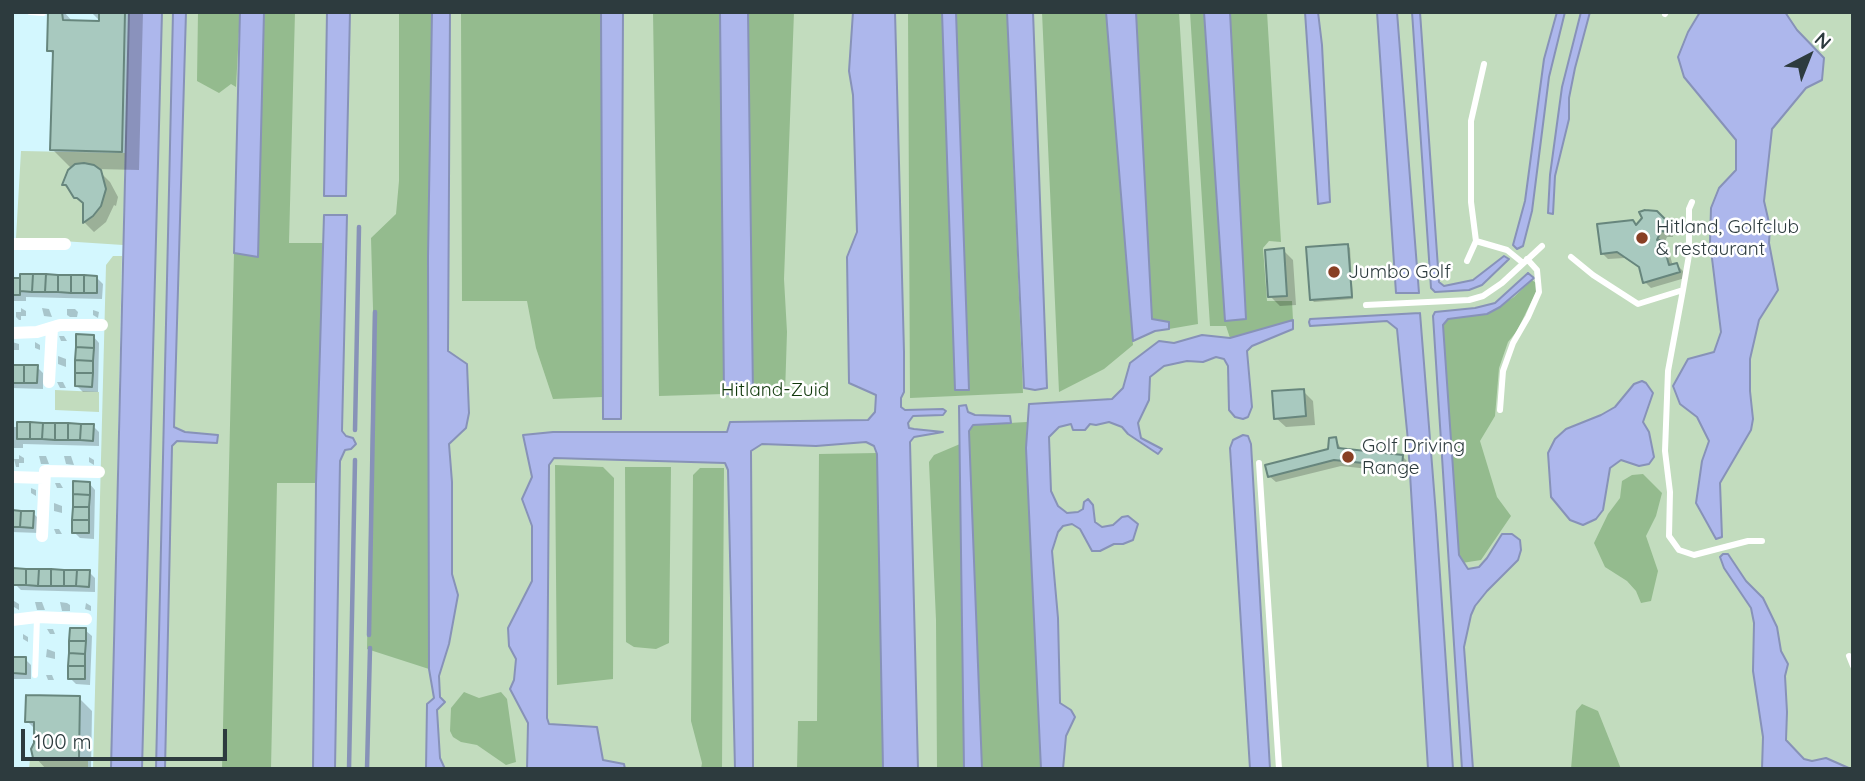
<!DOCTYPE html>
<html>
<head>
<meta charset="utf-8">
<style>
	body { margin:0 }
	#map { position:relative; width:1865px; height:781px; overflow:hidden; background:#d3f7fe; font-family:Quicksand,sans-serif }
	canvas { display:block }
	.frame { position:absolute; inset:0; border:14px solid #2d3b3e; pointer-events:none }
	.north { position:absolute; left:1774px; top:21px; width:70px; height:70px; -webkit-text-stroke:5px #fff; paint-order:stroke; rotate:42deg; font-size:19px; font-weight:700; line-height:28px; text-align:center; color:#2d3b3e }
	.north::after { content:''; display:block; margin:auto; width:24px; height:32px; background:#2d3b3e; clip-path:polygon(50% 0,100% 100%,50% 72%,0 100%) }
	.scale { position:absolute; left:21px; top:729px; width:206px; height:32px; box-sizing:border-box; border:4px solid #2d3b3e; border-top:0; padding-left:9px; font-size:21px; line-height:24px; white-space:nowrap; color:#2d3b3e; -webkit-text-stroke:5px #fff; paint-order:stroke }
</style>
</head>
<body>
<div id="map">
<canvas width="1865" height="781"></canvas>
<div class="frame"></div>
<div class="north">N</div>
<div class="scale">100 m</div>
</div>
<script>
const g = document.querySelector('canvas').getContext('2d');
g.lineJoin = 'round';
function paint(path, color) {
  g.fillStyle = color;
  g.fill(path, 'evenodd');
}
function poly(rows) {
  const path = new Path2D();
  for (const r of rows) {
    path.moveTo(r[0], r[1]);
    for (let i = 2; i < r.length; i += 2) path.lineTo(r[i], r[i + 1]);
  }
  return path;
}
function trace(path, color, width, dash) {
  g.strokeStyle = color;
  g.lineWidth = width;
  g.lineCap = dash ? 'butt' : 'round';
  g.setLineDash(dash || []);
  g.stroke(path);
}
function drawText(font, color, halo, rows, align = 'center') {
  g.font = font + ' Quicksand,sans-serif';
  g.lineWidth = 5;
  g.setLineDash([]);
  g.textBaseline = 'middle';
  g.strokeStyle = halo;
  g.fillStyle = color;
  for (const [text, x, y, turn = 0] of rows) {
    g.save();
    g.translate(x, y);
    g.rotate((+turn || 0) * Math.PI / 180);
    g.textAlign = isNaN(turn) ? turn : align;
    if (halo) g.strokeText(text, 0, 0);
    g.fillText(text, 0, 0);
    g.restore();
  }
}
paint(poly([
	[155,12,1853,12,1853,769,134,769],
	[21,151,125,153,123,245,16,238],
	[113,256,122,256,111,769,93,769,106,265],
	[55,390,99,392,99,412,55,410],
	[30,759,88,760,88,769,29,769]
]), '#c2dcbe');
paint(poly([
	[198,12,240,12,236,87,231,84,219,93,197,81],
	[264,12,295,12,289,243,323,243,316,483,277,483,271,769,222,769,234,253,258,256],
	[399,12,432,12,428,257,429,669,367,649,373,309,371,238,396,214,399,181],
	[461,12,601,12,602,397,553,399,536,348,527,301,462,301],
	[653,12,720,12,724,394,659,396],
	[748,12,794,12,784,279,787,332,785,394,753,395],
	[908,12,942,12,955,389,968,390,956,12,1007,12,1023,393,910,398],
	[1042,12,1106,12,1133,345,1104,369,1059,392],
	[1136,12,1179,12,1198,324,1169,329,1169,322,1152,319],
	[1190,12,1204,12,1225,320,1246,318,1230,12,1267,12,1281,242,1269,241,1263,248,1267,301,1292,301,1293,320,1230,338,1226,326,1210,326],
	[1532,280,1536,283,1536,292,1517,331,1508,342,1499,368,1495,416,1480,441,1497,497,1511,516,1481,560,1462,563,1459,555,1443,325,1448,319,1487,314,1514,297],
	[1027,422,1026,448,1041,769,982,769,969,431,973,425],
	[960,444,964,769,937,769,936,620,929,462,934,455],
	[877,453,883,769,797,769,798,721,817,721,819,454],
	[555,465,603,467,614,478,613,679,557,685],
	[625,467,671,467,669,643,656,649,634,647,626,642],
	[700,468,724,468,722,769,701,769,702,763,691,721,693,475],
	[1643,474,1662,493,1656,516,1646,536,1658,571,1651,601,1641,603,1636,591,1627,581,1605,567,1594,543,1608,514,1620,498,1622,481,1632,475],
	[464,692,479,698,501,692,507,699,516,762,506,765,477,745,461,742,453,737,450,731,451,708],
	[1582,704,1598,711,1621,769,1571,769,1576,711]
]), '#94bb8e');
const water = poly([
	[129,12,162,12,142,769,111,769,129,12],
	[173,12,186,12,174,427,185,432,218,435,217,443,177,441,172,446,165,769,156,769,173,12],
	[240,12,264,12,258,257,234,253,240,12],
	[327,12,350,12,346,196,324,196,327,12],
	[432,12,450,12,448,351,467,364,469,413,466,428,449,444,452,482,452,574,458,595,449,644,439,676,440,697,445,702,437,710,440,758,445,769,426,769,427,704,434,698,429,669,428,257,432,12],
	[601,12,623,12,621,419,603,419,601,12],
	[720,12,748,12,753,395,724,394,720,12],
	[853,12,895,12,904,352,904,392,901,398,901,407,905,410,943,409,946,411,943,415,913,416,908,423,909,428,914,429,943,432,914,437,910,442,918,769,883,769,877,454,874,446,866,442,816,446,762,444,751,451,753,769,735,769,728,470,725,463,554,458,549,465,547,718,549,724,597,727,603,760,624,764,625,769,527,769,528,723,510,689,514,680,516,659,509,646,508,628,532,581,532,526,522,499,532,477,523,435,553,432,727,432,730,422,868,420,875,412,876,395,849,383,847,257,857,232,853,95,849,71,853,12],
	[942,12,956,12,969,390,955,390,942,12],
	[1007,12,1033,12,1047,388,1035,390,1024,388,1007,12],
	[1106,12,1136,12,1152,319,1169,322,1169,329,1155,331,1133,341,1106,12],
	[1204,12,1230,12,1246,319,1225,321,1204,12],
	[1305,12,1318,12,1322,45,1330,202,1318,204,1305,12],
	[1377,12,1397,12,1419,293,1396,293,1377,12],
	[1412,12,1420,12,1439,282,1444,286,1473,280,1504,256,1509,259,1482,285,1469,290,1435,292,1431,288,1412,12],
	[1557,12,1565,12,1549,77,1532,211,1523,246,1517,249,1513,245,1525,201,1544,59,1557,12],
	[1581,12,1590,12,1575,68,1569,98,1569,119,1555,176,1553,214,1548,213,1550,175,1562,87,1581,12],
	[1700,12,1785,12,1797,30,1824,58,1822,80,1806,88,1772,129,1764,201,1770,227,1769,243,1778,290,1759,320,1750,359,1750,391,1753,419,1751,430,1720,483,1722,537,1716,539,1696,503,1702,461,1709,441,1697,417,1680,404,1673,386,1688,359,1714,352,1721,332,1710,242,1711,208,1719,188,1736,170,1736,140,1684,77,1678,57,1688,32,1700,12],
	[324,215,347,215,342,431,346,436,353,438,356,444,351,449,345,450,340,461,335,769,313,769,316,483,324,215],
	[1528,273,1534,278,1500,307,1487,314,1448,319,1443,325,1459,555,1468,569,1479,567,1487,558,1502,534,1512,534,1520,540,1521,550,1518,560,1487,591,1475,606,1471,615,1464,647,1473,769,1462,769,1433,316,1435,312,1475,308,1495,303,1528,273],
	[1420,313,1436,515,1453,769,1428,769,1408,441,1397,329,1387,321,1310,326,1309,322,1310,319,1420,313],
	[1293,320,1293,329,1252,346,1247,351,1252,407,1248,417,1243,419,1235,417,1229,410,1228,366,1224,359,1216,357,1203,362,1187,361,1164,366,1150,377,1149,400,1138,423,1141,438,1162,449,1158,454,1128,434,1122,427,1109,422,1096,425,1090,424,1085,430,1073,430,1071,424,1059,427,1049,437,1051,491,1058,506,1067,513,1078,512,1083,509,1084,502,1088,499,1093,505,1095,522,1102,527,1113,525,1122,517,1128,516,1138,524,1133,540,1123,544,1114,544,1100,551,1092,551,1080,529,1072,524,1063,526,1058,532,1052,551,1058,618,1060,703,1071,710,1075,717,1066,736,1063,769,1041,769,1026,448,1029,404,1112,399,1123,388,1130,363,1159,341,1174,343,1202,335,1230,338,1293,320],
	[1642,381,1646,383,1653,393,1643,422,1649,432,1654,457,1649,464,1639,466,1621,460,1610,468,1603,510,1596,519,1583,525,1570,520,1551,497,1548,453,1555,439,1566,429,1601,415,1615,407,1634,384,1642,381],
	[966,405,968,412,975,415,1010,416,1011,423,973,425,969,431,982,769,964,769,959,406,966,405],
	[1243,435,1248,436,1251,444,1270,769,1250,769,1230,448,1233,440,1243,435],
	[1723,554,1728,554,1746,581,1763,598,1777,627,1781,651,1788,664,1785,676,1787,712,1786,740,1804,759,1812,761,1826,758,1851,769,1762,769,1763,737,1753,671,1754,623,1751,608,1724,568,1720,557,1723,554]
]);
paint(water, '#adb7ec');
trace(water, '#8792b8', 2);
paint(poly([
	[56,12,64,12,73,22,101,22,92,13,75,12,143,12,139,170,97,169,110,182,118,197,116,206,114,205,106,222,94,232,85,223,85,205,63,184,72,169,52,149,55,56,49,50,50,14],
	[1661,216,1673,230,1673,237,1667,237,1664,244,1668,249,1673,266,1677,265,1683,271,1685,278,1651,288,1645,282,1641,269,1625,258,1608,259,1602,253,1636,226],
	[1347,245,1350,248,1353,299,1314,302,1312,300],
	[1283,250,1293,260,1296,305,1280,306,1270,296],
	[96,277,103,284,102,299,26,297,26,301,12,301,12,279],
	[21,308,26,311,26,316,21,316,21,320,19,320,16,317,16,312,21,312],
	[42,308,49,309,52,317,44,316],
	[67,309,75,309,78,312,77,317,70,317,67,315],
	[93,310,99,312,98,318,93,315],
	[59,336,64,336,67,341,61,341],
	[93,336,99,343,98,392,83,392,76,385],
	[12,342,19,344,19,350,12,350],
	[35,342,40,345,40,350,35,348],
	[58,356,66,359,66,367,58,364],
	[12,367,37,367,43,373,43,389,12,388],
	[57,382,63,382,66,388,60,388],
	[1303,391,1313,401,1315,425,1286,427,1276,418],
	[93,426,99,432,99,446,23,444,23,448,12,448,12,427],
	[1335,439,1342,450,1402,456,1408,462,1407,473,1341,466,1276,482,1269,476,1329,450],
	[19,455,24,458,24,463,19,463,19,467,16,467,14,459,19,459],
	[39,456,46,456,49,464,41,464],
	[64,456,71,456,74,465,66,464],
	[89,457,94,460,94,465,89,462],
	[55,483,60,483,63,488,57,488],
	[89,483,95,490,94,539,80,538,74,532],
	[31,488,36,490,36,496,31,493],
	[54,503,62,506,62,513,54,511],
	[12,512,33,513,39,519,39,533,12,532],
	[54,529,59,529,62,534,56,534],
	[89,572,95,578,95,592,21,590,15,584],
	[14,601,19,604,19,610,14,607],
	[35,602,42,602,45,610,37,610],
	[60,602,67,603,70,605,70,611,62,611],
	[86,603,91,606,91,611,85,609],
	[47,629,53,629,55,634,50,634],
	[85,630,92,636,90,685,76,684,70,678],
	[23,634,28,637,28,642,23,639],
	[47,649,55,652,55,659,46,657],
	[12,658,25,659,31,665,31,679,12,679],
	[46,675,52,675,54,680,48,680],
	[79,698,92,711,91,769,46,769,35,757,32,749,35,729,27,721]
]), '#0003');
trace(poly([
	[355,430,359,227],
	[369,635,375,312],
	[349,769,355,460],
	[367,769,370,648]
]), '#8792b8', 4.5);
const building = poly([
	[62,12,63,20,99,21,99,12,125,12,122,152,50,150,53,51,47,51,48,13,62,12],
	[84,163,94,165,101,170,106,189,101,206,93,216,83,223,83,203,77,198,74,198,66,185,62,185,68,170,75,164,84,163],
	[1645,210,1657,211,1666,220,1668,232,1661,231,1657,240,1662,240,1669,265,1677,263,1680,272,1643,283,1639,267,1617,252,1601,254,1597,224,1633,220,1636,225,1642,218,1639,212,1645,210],
	[1348,244,1352,297,1310,300,1306,247,1348,244],
	[1284,248,1287,296,1268,297,1265,250,1284,248],
	[20,274,33,274,32,292,20,291,20,274],
	[33,274,46,274,45,292,32,292,33,274],
	[46,274,58,275,58,292,45,292,46,274],
	[58,275,71,275,71,293,58,292,58,275],
	[71,275,84,275,84,293,71,293,71,275],
	[84,275,97,276,97,293,84,293,84,275],
	[12,278,20,278,20,295,12,295,12,278],
	[76,334,94,335,94,348,76,347,76,334],
	[76,347,94,348,93,361,75,360,76,347],
	[75,360,93,361,93,373,75,373,75,360],
	[12,365,24,365,24,383,12,383,12,365],
	[24,365,38,365,37,383,24,383,24,365],
	[75,373,93,373,92,387,75,386,75,373],
	[1304,389,1306,416,1274,419,1272,391,1304,389],
	[17,422,30,422,30,439,17,439,17,422],
	[30,422,43,423,42,439,30,439,30,422],
	[43,423,55,423,55,440,42,439,43,423],
	[55,423,68,423,68,440,55,440,55,423],
	[68,423,81,424,80,440,68,440,68,423],
	[81,424,94,424,93,441,80,440,81,424],
	[1336,437,1338,448,1403,455,1402,467,1334,460,1268,477,1265,465,1328,449,1329,438,1336,437],
	[73,481,90,482,90,495,73,494,73,481],
	[73,494,90,495,89,507,73,507,73,494],
	[73,507,89,507,89,520,72,520,73,507],
	[12,510,21,511,20,527,12,527,12,510],
	[21,511,34,511,33,528,20,527,21,511],
	[72,520,89,520,89,533,72,533,72,520],
	[13,568,26,569,26,585,13,585,13,568],
	[26,569,39,569,38,586,26,585,26,569],
	[39,569,51,569,51,586,38,586,39,569],
	[51,569,64,570,64,586,51,586,51,569],
	[64,570,77,570,76,586,64,586,64,570],
	[77,570,90,570,89,587,76,586,77,570],
	[70,628,86,628,86,641,69,641,70,628],
	[69,641,86,641,85,654,69,653,69,641],
	[69,653,85,654,85,666,68,666,69,653],
	[13,657,26,657,26,674,13,673,13,657],
	[68,666,85,666,85,679,68,679,68,666],
	[26,695,80,696,79,759,33,758,31,749,34,743,34,722,25,722,26,695]
]);
paint(building, '#a8c9bf');
trace(building, '#67867d', 2);
trace(poly([
	[30,12,43,13],
	[1665,14,1666,12],
	[1476,241,1471,202,1471,121,1484,64],
	[1571,257,1593,275,1638,304,1683,290,1689,255,1689,209,1692,202],
	[1467,261,1476,241,1507,250,1523,263],
	[1683,290,1668,371,1665,451,1670,492,1669,536,1679,550,1694,555,1748,541,1762,541],
	[1366,305,1469,300,1483,296,1502,283,1542,246],
	[1500,410,1503,371,1513,343,1528,317,1539,292,1537,270,1527,259],
	[1259,463,1279,769],
	[1849,656,1853,666],
	[35,675,37,618]
]), '#fff', 6);
trace(poly([
	[12,244,65,244],
	[12,333,37,332,60,325,102,325],
	[49,382,52,328],
	[12,477,44,478],
	[42,536,45,471,99,472],
	[12,620,37,617,86,619]
]), '#fff', 12);
for (const [x, y, r, color] of [
	[1642,238,7,"#883f23"],
	[1334,272,7,"#883f23"],
	[1348,457,7,"#883f23"]
]) {
  const dot = new Path2D();
  dot.arc(x, y, r, 0, 2 * Math.PI);
  g.fillStyle = color;
  g.fill(dot);
  trace(dot, '#fff', 2.5);
}
drawText('19px', '#2d3b3e', '#fff', [
	["Hitland, Golfclub",1656,227],
	["& restaurant",1656,249],
	["Jumbo Golf",1348,272],
	["Golf Driving",1362,446],
	["Range",1362,468]
], 'left');
drawText('19px', '#10380b', '#fff', [
	["Hitland-Zuid",775,390]
]);
</script>
</body>
</html>
